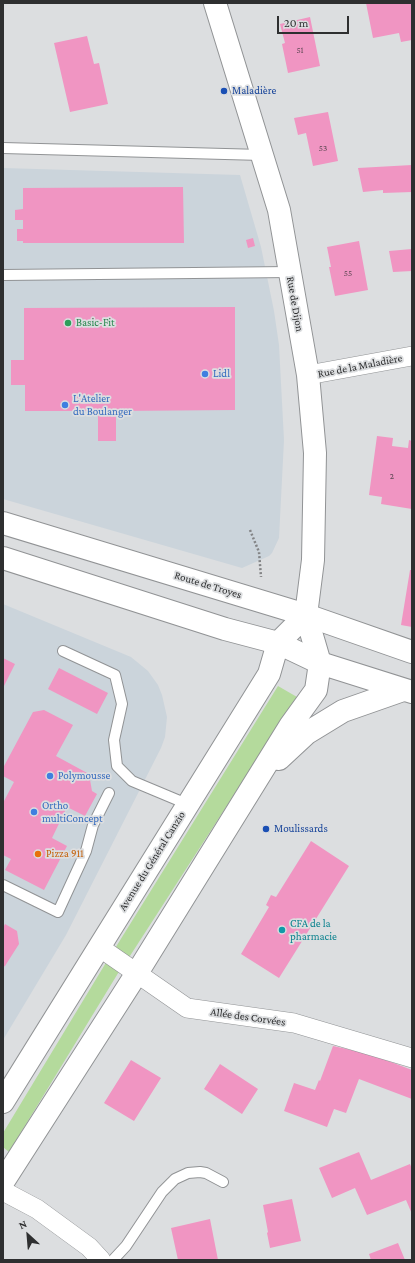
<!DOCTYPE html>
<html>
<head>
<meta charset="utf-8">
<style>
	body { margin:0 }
	#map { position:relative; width:415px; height:1263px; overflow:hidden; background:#dcdee0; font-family:"Crimson Pro",serif }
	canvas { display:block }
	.frame { position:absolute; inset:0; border:4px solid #2e2f30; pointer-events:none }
	.north { position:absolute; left:8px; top:1215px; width:40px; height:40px; -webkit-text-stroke:3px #dcdee0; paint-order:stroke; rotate:334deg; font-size:11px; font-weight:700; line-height:16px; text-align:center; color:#2e2f30 }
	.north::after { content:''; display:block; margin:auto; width:14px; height:18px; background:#2e2f30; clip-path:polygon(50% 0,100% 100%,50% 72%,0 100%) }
	.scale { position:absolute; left:277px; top:16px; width:72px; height:18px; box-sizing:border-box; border:2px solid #2e2f30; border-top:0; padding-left:5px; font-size:12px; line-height:14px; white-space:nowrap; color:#2e2f30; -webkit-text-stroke:3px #dcdee0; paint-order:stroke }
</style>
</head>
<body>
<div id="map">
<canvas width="415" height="1263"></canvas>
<div class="frame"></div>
<div class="north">N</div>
<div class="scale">20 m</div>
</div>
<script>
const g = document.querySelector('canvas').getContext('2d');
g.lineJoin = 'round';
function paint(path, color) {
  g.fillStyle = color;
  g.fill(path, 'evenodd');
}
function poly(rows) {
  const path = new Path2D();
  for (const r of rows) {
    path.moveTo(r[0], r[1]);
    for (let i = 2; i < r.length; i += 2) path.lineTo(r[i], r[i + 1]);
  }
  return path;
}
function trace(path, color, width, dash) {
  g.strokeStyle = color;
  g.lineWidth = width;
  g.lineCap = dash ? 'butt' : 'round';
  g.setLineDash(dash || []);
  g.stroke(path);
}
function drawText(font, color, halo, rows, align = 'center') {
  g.font = font + ' "Crimson Pro",serif';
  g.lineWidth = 3.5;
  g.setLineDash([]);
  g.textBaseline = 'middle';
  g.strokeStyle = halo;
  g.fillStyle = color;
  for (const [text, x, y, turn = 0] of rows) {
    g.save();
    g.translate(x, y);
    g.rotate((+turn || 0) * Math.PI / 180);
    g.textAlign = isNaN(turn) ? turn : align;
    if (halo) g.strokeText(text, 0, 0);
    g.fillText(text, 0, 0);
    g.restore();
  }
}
paint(poly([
	[3,168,240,175,261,247,274,311,279,345,284,440,279,538,272,553,269,556,242,568,3,499],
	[3,604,131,657,148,671,158,685,162,695,167,717,165,737,161,748,66,935,3,1040]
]), '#cbd4db');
paint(poly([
	[278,686,297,697,128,959,114,950],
	[107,961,120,970,9,1152,3,1147,3,1133]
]), '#b4da9c');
paint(poly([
	[366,3,412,3,412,40,401,42,399,33,373,38],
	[310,17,320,66,288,73,282,44,285,43,280,24],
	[87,36,94,64,99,63,108,104,70,112,54,43],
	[328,112,338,161,313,166,306,133,298,135,294,118],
	[412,165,412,192,383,193,383,190,363,192,358,168],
	[183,187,184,243,23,243,23,241,17,241,17,229,23,229,23,220,15,220,15,210,23,209,23,188],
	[253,238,255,246,248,248,246,240],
	[359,241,368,290,335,296,329,267,331,267,327,247],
	[412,249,412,271,393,272,389,251],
	[235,307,235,410,116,411,116,441,98,441,98,411,25,411,25,385,11,385,11,360,24,360,24,308],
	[377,436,393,438,392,446,408,448,409,440,412,441,412,509,381,504,382,497,369,495],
	[410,570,412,570,412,627,401,625],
	[3,658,15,664,3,688],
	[59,668,108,693,97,714,48,689],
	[44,710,73,725,56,756,89,774,92,791,97,794,85,816,67,807,52,838,67,846,44,890,5,870,11,859,3,855,3,803,14,782,3,776,3,768,33,712],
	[311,841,349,866,279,978,241,954,269,907,266,905,271,895,276,897],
	[5,924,17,931,19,944,5,966,3,967,3,925,4,926],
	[333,1046,370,1054,412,1070,412,1099,359,1079,346,1113,334,1109,327,1127,284,1111,294,1083,315,1090,319,1080,320,1081],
	[131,1060,161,1078,134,1121,104,1103],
	[220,1064,258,1089,242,1114,204,1089],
	[359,1152,371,1180,410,1164,412,1169,412,1214,406,1200,367,1215,355,1188,332,1198,319,1168],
	[292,1199,301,1241,270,1248,267,1233,268,1232,263,1205],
	[210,1219,218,1260,178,1260,171,1228],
	[398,1243,405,1260,371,1260,369,1254]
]), '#f095c2');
const service = poly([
	[3,148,262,155],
	[3,275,290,272],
	[63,651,115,675,122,704,114,740,117,766,132,781,187,804],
	[3,885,58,912,86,851,93,825,109,793],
	[113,1260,126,1246,162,1192,175,1179,188,1173,200,1172,206,1173,223,1182]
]);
const minor = poly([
	[308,375,412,356],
	[99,947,187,1008,294,1023,412,1058],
	[3,1191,37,1209,89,1247,101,1260]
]);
const tertiary = poly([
	[279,759,307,733,343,711,403,690],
	[3,1102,269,674,278,643,306,615],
	[3,1182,137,973,290,726,316,690,320,663,306,615,313,560,315,453,308,375,279,210,215,3]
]);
const primary = poly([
	[3,523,306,615,412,652],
	[3,558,225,629,278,643,320,663,412,692]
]);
trace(service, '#919395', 12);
trace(minor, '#919395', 20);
trace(tertiary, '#919395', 24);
trace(primary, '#919395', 24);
trace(poly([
	[250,530,259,552,261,577]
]), '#838486', 2.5, [2, 2]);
trace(service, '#fff', 10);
trace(minor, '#fff', 19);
trace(tertiary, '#fff', 22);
trace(primary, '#fff', 22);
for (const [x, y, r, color] of [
	[224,91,4,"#1a4fb4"],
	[68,323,4,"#2e9e5b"],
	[205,374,4,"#3f7fe0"],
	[65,405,4,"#3f7fe0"],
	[50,776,4,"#3f7fe0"],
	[34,812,4,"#3f7fe0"],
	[266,829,4,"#1a4fb4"],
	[38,854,4,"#e8710a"],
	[282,930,4,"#0f9aa8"]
]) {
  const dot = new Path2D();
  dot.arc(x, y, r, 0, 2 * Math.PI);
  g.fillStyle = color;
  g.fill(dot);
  trace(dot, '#dcdee0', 1.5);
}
drawText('9px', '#5e4854', null, [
	["51",300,50],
	["53",323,148],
	["55",348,273],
	["2",392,476]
]);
drawText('11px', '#164399', '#dcdee0', [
	["Maladière",232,91],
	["Moulissards",274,829]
], 'left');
drawText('11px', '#2e2f30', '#dcdee0', [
	["Rue de Dijon",295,304,80],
	["Rue de la Maladière",360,366,-11],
	["Route de Troyes",208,585,17],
	["Avenue du Général Canzio",152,861,-58],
	["Allée des Corvées",248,1017,8]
]);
drawText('11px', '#27864d', '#dcdee0', [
	["Basic-Fit",76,323]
], 'left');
drawText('11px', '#366cbe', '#dcdee0', [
	["Lidl",213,374],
	["L'Atelier",73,399],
	["du Boulanger",73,412],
	["Polymousse",58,776],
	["Ortho",42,806],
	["multiConcept",42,819]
], 'left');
drawText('11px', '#c56008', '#dcdee0', [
	["Pizza 911",46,854]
], 'left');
drawText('11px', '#0d838f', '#dcdee0', [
	["CFA de la",290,924],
	["pharmacie",290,937]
], 'left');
</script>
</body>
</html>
